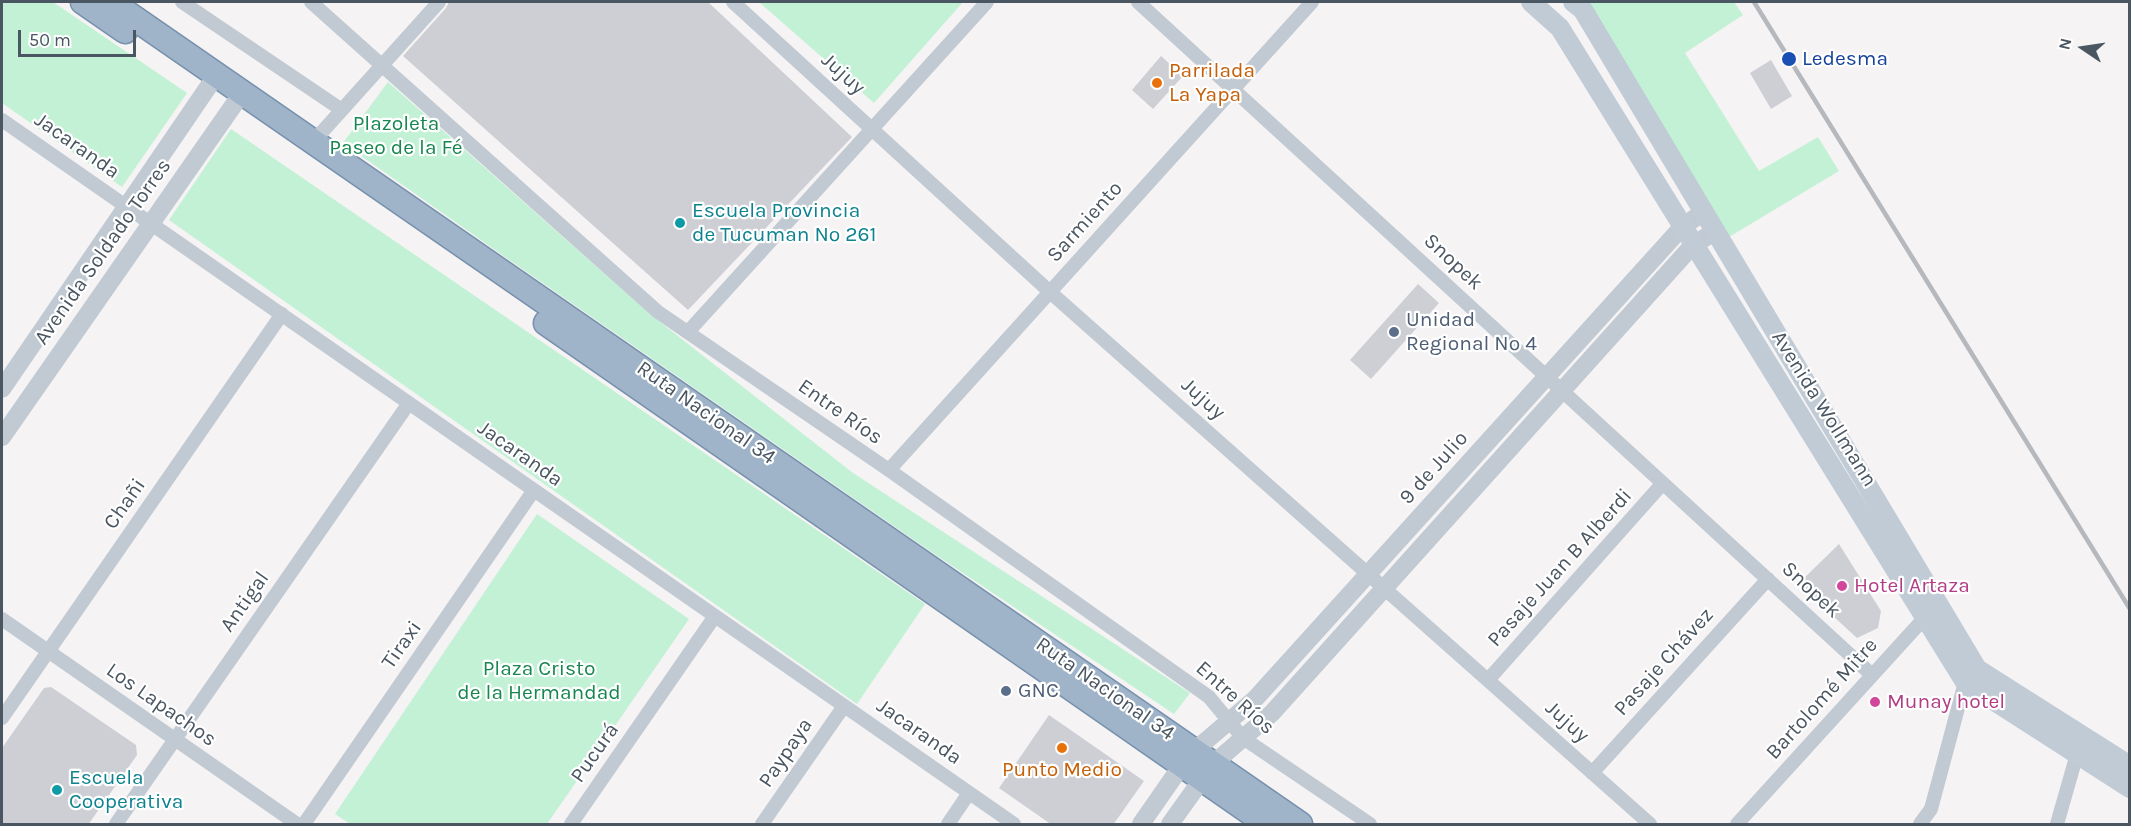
<!DOCTYPE html>
<html>
<head>
<meta charset="utf-8">
<style>
	body { margin:0 }
	#map { position:relative; width:2131px; height:826px; overflow:hidden; background:#f5f3f3; font-family:Karla,sans-serif }
	canvas { display:block }
	.frame { position:absolute; inset:0; border:3px solid #4a5661; pointer-events:none }
	.north { position:absolute; left:2053px; top:18px; width:60px; height:60px; -webkit-text-stroke:4px #fff; paint-order:stroke; rotate:283deg; font-size:16px; font-weight:700; line-height:24px; text-align:center; color:#4a5661 }
	.north::after { content:''; display:block; margin:auto; width:21px; height:27px; background:#4a5661; clip-path:polygon(50% 0,100% 100%,50% 72%,0 100%) }
	.scale { position:absolute; left:18px; top:30px; width:118px; height:27px; box-sizing:border-box; border:3px solid #4a5661; border-top:0; padding-left:8px; font-size:18px; line-height:21px; white-space:nowrap; color:#4a5661; -webkit-text-stroke:4px #fff; paint-order:stroke }
</style>
</head>
<body>
<div id="map">
<canvas width="2131" height="826"></canvas>
<div class="frame"></div>
<div class="north">N</div>
<div class="scale">50 m</div>
</div>
<script>
const g = document.querySelector('canvas').getContext('2d');
g.lineJoin = 'round';
function paint(path, color) {
  g.fillStyle = color;
  g.fill(path, 'evenodd');
}
function poly(rows) {
  const path = new Path2D();
  for (const r of rows) {
    path.moveTo(r[0], r[1]);
    for (let i = 2; i < r.length; i += 2) path.lineTo(r[i], r[i + 1]);
  }
  return path;
}
function trace(path, color, width, dash) {
  g.strokeStyle = color;
  g.lineWidth = width;
  g.lineCap = dash ? 'butt' : 'round';
  g.setLineDash(dash || []);
  g.stroke(path);
}
function drawText(font, color, halo, rows, align = 'center') {
  g.font = font + ' Karla,sans-serif';
  g.lineWidth = 4.5;
  g.setLineDash([]);
  g.textBaseline = 'middle';
  g.strokeStyle = halo;
  g.fillStyle = color;
  for (const [text, x, y, turn = 0] of rows) {
    g.save();
    g.translate(x, y);
    g.rotate((+turn || 0) * Math.PI / 180);
    g.textAlign = isNaN(turn) ? turn : align;
    if (halo) g.strokeText(text, 0, 0);
    g.fillText(text, 0, 0);
    g.restore();
  }
}
paint(poly([
	[2,2,53,2,187,93,122,187,2,103],
	[759,2,963,2,874,103],
	[1592,2,1734,2,1743,15,1685,53,1759,171,1818,137,1839,171,1729,237,1589,3],
	[388,82,651,315,853,473,1190,693,1174,714,930,551,508,259,343,143],
	[231,129,925,604,857,704,169,220],
	[537,514,689,619,547,824,350,824,335,814]
]), '#c3f1d5');
paint(poly([
	[449,2,708,2,852,137,688,310,403,56,446,8],
	[1161,56,1183,76,1153,109,1132,90],
	[1771,60,1792,96,1771,109,1750,73],
	[1418,284,1439,303,1371,379,1350,360],
	[1839,544,1881,611,1878,628,1857,638,1798,584],
	[51,687,136,745,137,755,88,825,2,825,2,748,44,688],
	[1049,715,1144,781,1113,825,1052,825,999,788]
]), '#cdcfd5');
const trunk = poly([
	[83,2,125,31],
	[111,2,1300,824],
	[546,323,1267,824]
]);
trace(trunk, '#7690ad', 27);
trace(poly([
	[182,2,342,110],
	[311,2,658,312,889,470,1209,697,1243,738,1370,824],
	[733,2,1050,292,1650,824],
	[1138,2,1872,675],
	[2,120,1014,824],
	[313,142,439,2],
	[688,332,987,2],
	[889,470,1312,2],
	[2,619,297,824],
	[1488,680,1663,483],
	[2,718,282,314],
	[1592,773,1768,579],
	[116,824,409,403],
	[304,824,534,490],
	[571,824,715,616],
	[762,824,844,706],
	[948,824,969,793],
	[1737,824,1929,613],
	[1920,824,1931,809,1965,682,1970,677],
	[2057,824,2079,747]
]), '#c1cad2', 14);
trace(poly([
	[2,389,217,74],
	[2,437,242,93],
	[1141,824,1182,765,1194,751,1255,699,1683,226,1704,212],
	[1170,824,1213,764,1272,713,1693,245,1716,231]
]), '#c1cad2', 18);
trace(poly([
	[1531,2,1560,28,1965,682,2130,788],
	[1573,2,1583,10,1977,669,2130,766]
]), '#c1cbd6', 20);
trace(trunk, '#9fb4c9', 24);
trace(poly([
	[1754,2,2130,609]
]), '#b5b8bd', 4.5);
for (const [x, y, r, color] of [
	[1789,59,8,"#1a4fb4"],
	[1157,83,6,"#e8710a"],
	[680,223,6,"#0f9aa8"],
	[1394,332,6,"#5c6f8a"],
	[1842,586,6,"#d1479c"],
	[1006,691,6,"#5c6f8a"],
	[1875,702,6,"#d1479c"],
	[1062,748,6,"#e8710a"],
	[57,790,6,"#0f9aa8"]
]) {
  const dot = new Path2D();
  dot.arc(x, y, r, 0, 2 * Math.PI);
  g.fillStyle = color;
  g.fill(dot);
  trace(dot, '#fff', 2);
}
drawText('21px', '#164399', '#fff', [
	["Ledesma",1802,59]
], 'left');
drawText('21px', '#c56008', '#fff', [
	["Parrilada",1169,71],
	["La Yapa",1169,95],
	["Punto Medio",1062,770,"center"]
], 'left');
drawText('21px', '#4a5661', '#fff', [
	["Jujuy",843,74,42],
	["Jacaranda",77,146,35],
	["Sarmiento",1085,222,-48],
	["Avenida Soldado Torres",103,252,-55],
	["Snopek",1453,262,43],
	["Jujuy",1203,399,42],
	["Avenida Wollmann",1824,409,58],
	["Entre Ríos",840,412,35],
	["Ruta Nacional 34",706,413,35],
	["Jacaranda",520,454,35],
	["9 de Julio",1434,468,-48],
	["Chañi",125,504,-55],
	["Pasaje Juan B Alberdi",1560,568,-48],
	["Snopek",1811,590,43],
	["Antigal",245,602,-55],
	["Tiraxi",402,645,-55],
	["Pasaje Chávez",1664,662,-48],
	["Ruta Nacional 34",1105,689,35],
	["Entre Ríos",1235,698,42],
	["Bartolomé Mitre",1822,699,-48],
	["Los Lapachos",161,705,35],
	["Jujuy",1567,722,42],
	["Jacaranda",919,732,35],
	["Pucurá",595,753,-55],
	["Paypaya",786,753,-56]
]);
drawText('21px', '#17864f', '#fff', [
	["Plazoleta",396,124],
	["Paseo de la Fé",396,148],
	["Plaza Cristo",539,669],
	["de la Hermandad",539,693]
]);
drawText('21px', '#0d838f', '#fff', [
	["Escuela Provincia",692,211],
	["de Tucuman Nº 261",692,235],
	["Escuela",69,778],
	["Cooperativa",69,802]
], 'left');
drawText('21px', '#4e5e75', '#fff', [
	["Unidad",1406,320],
	["Regional Nº 4",1406,344],
	["GNC",1018,691]
], 'left');
drawText('21px', '#b23c85', '#fff', [
	["Hotel Artaza",1854,586],
	["Munay hotel",1887,702]
], 'left');
</script>
</body>
</html>
